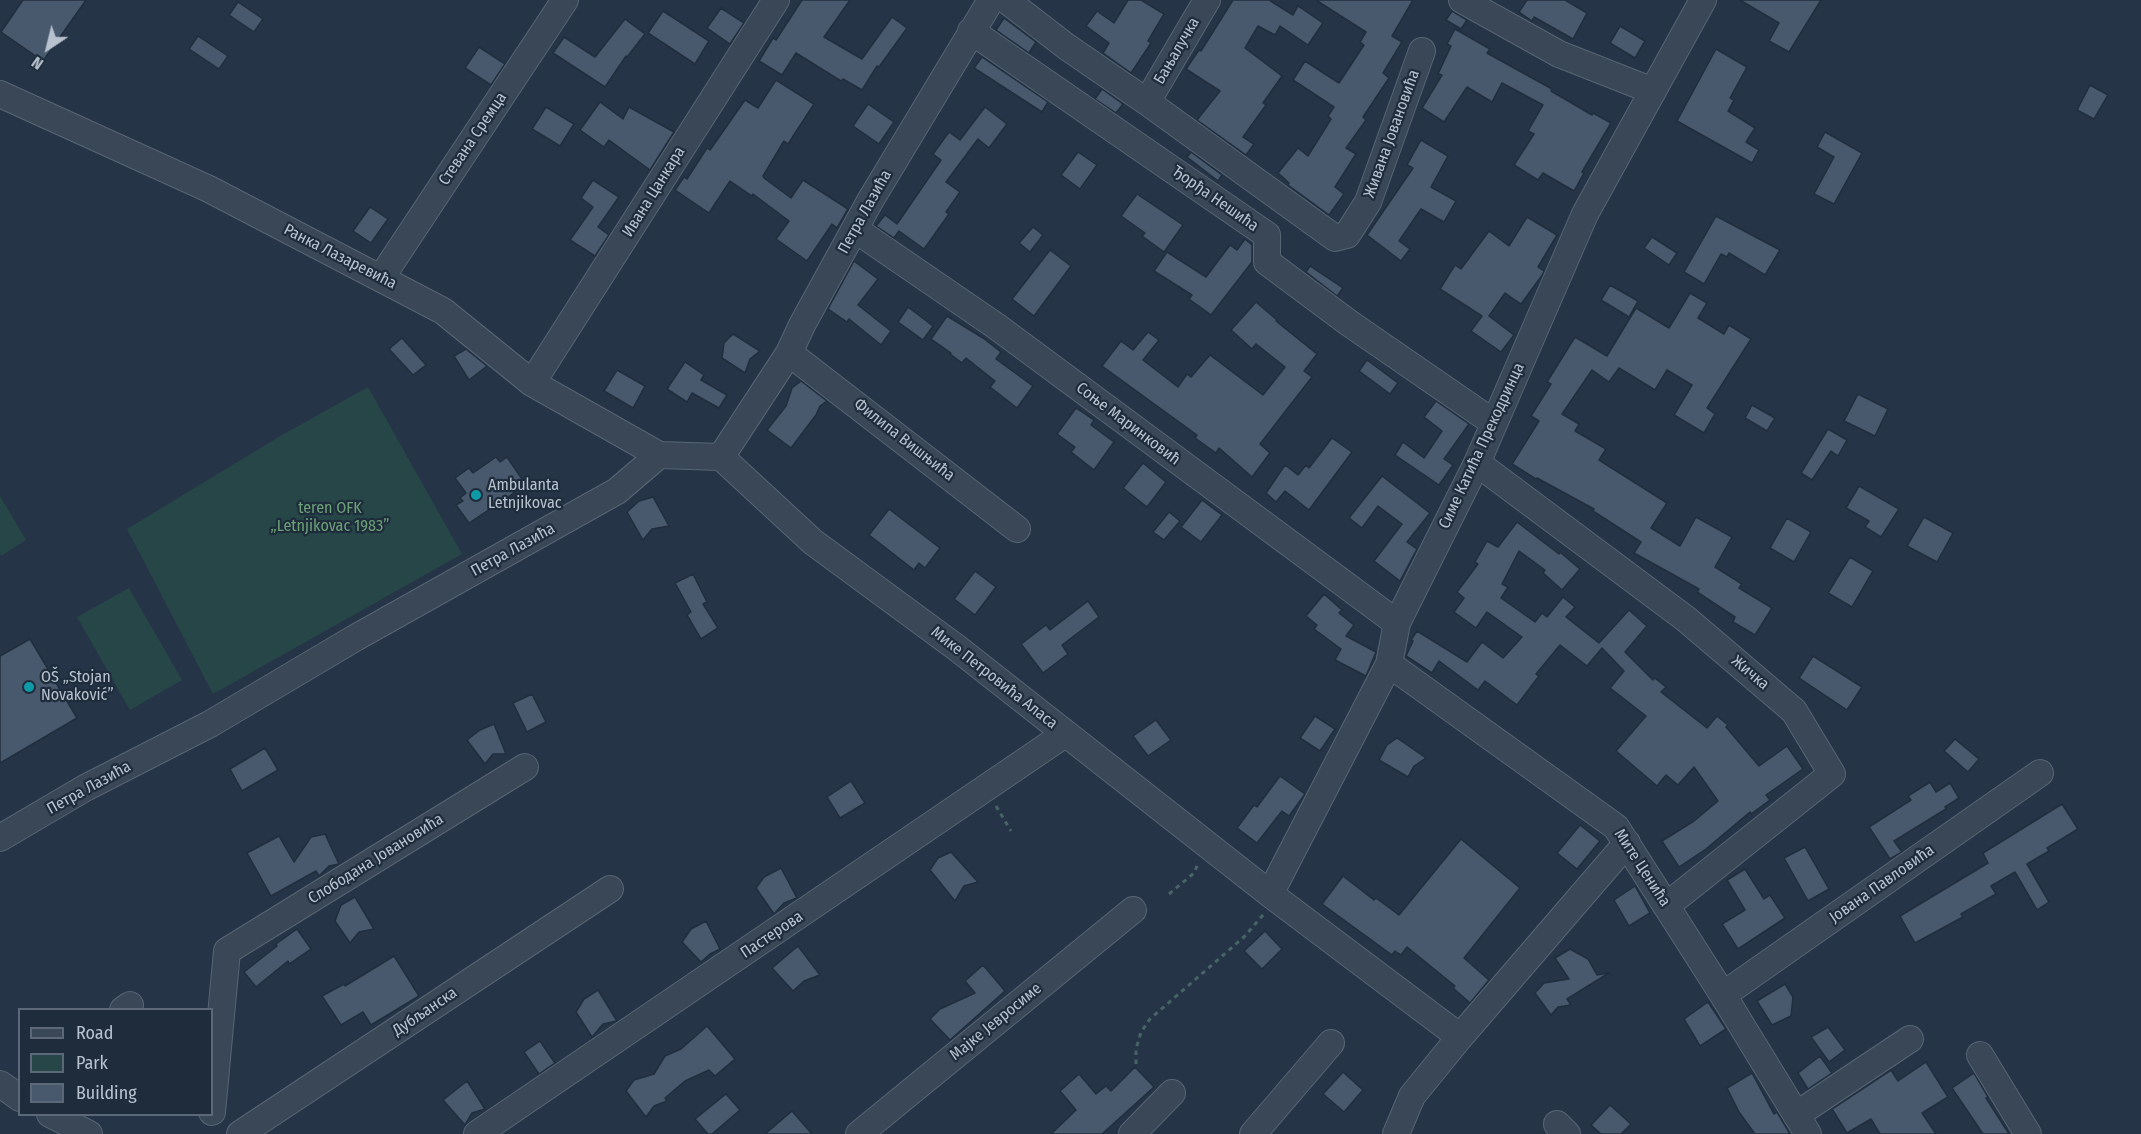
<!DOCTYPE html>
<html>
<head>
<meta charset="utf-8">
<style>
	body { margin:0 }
	#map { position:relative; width:2141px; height:1134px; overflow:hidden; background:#253547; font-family:"Fira Sans Condensed",sans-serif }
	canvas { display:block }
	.legend { position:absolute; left:18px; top:1008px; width:195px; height:108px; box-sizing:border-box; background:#1e2c3c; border:2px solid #5c6877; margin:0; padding:8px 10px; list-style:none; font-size:18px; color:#b8c2cf }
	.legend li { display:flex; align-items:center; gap:12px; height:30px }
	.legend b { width:30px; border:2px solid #5c6877 }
	.north { position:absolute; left:18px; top:18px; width:60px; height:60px; -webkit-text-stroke:4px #1e2c3c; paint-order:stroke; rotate:215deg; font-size:16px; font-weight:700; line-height:24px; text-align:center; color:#b8c2cf }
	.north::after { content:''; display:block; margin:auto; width:21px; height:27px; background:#b8c2cf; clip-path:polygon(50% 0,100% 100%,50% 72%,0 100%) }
</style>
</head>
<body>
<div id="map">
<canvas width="2141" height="1134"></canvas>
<ul class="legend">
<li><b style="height:8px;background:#3a4756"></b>Road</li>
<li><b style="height:16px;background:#274648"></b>Park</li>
<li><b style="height:16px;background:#48596d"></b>Building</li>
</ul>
<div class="north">N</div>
</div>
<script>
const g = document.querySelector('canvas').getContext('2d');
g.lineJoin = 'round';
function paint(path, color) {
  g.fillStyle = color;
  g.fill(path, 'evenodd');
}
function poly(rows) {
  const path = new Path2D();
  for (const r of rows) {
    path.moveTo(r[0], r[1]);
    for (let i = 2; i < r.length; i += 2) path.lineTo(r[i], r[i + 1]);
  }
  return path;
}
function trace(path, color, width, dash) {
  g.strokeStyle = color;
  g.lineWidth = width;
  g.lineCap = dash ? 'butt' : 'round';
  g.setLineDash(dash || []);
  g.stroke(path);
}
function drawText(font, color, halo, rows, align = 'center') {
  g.font = font + ' "Fira Sans Condensed",sans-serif';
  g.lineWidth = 4.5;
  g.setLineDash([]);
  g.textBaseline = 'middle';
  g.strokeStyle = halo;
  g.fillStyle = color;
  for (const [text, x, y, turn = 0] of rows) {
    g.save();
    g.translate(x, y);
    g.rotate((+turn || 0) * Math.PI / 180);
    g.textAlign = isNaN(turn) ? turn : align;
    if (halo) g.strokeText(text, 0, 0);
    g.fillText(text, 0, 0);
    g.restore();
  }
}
paint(poly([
	[368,387,462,554,213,694,127,529,282,435],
	[0,496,26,540,1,556,0,553],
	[129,588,182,680,130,710,77,617]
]), '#274648');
const building = poly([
	[23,0,86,0,43,61,1,32,23,0],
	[802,0,850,0,824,37,862,59,892,17,907,28,879,67,877,66,862,90,843,79,841,81,796,53,782,75,759,61,773,38,776,40,802,0],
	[1128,0,1141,0,1164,14,1148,41,1151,43,1131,73,1103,53,1109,43,1086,26,1097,11,1114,23,1128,0],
	[1233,0,1269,0,1293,15,1298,6,1323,23,1308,45,1280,26,1275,35,1258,26,1245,48,1282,76,1263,103,1266,105,1243,137,1254,144,1246,155,1197,120,1220,91,1186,69,1199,50,1201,51,1233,0],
	[1316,0,1413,0,1392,36,1402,42,1383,73,1389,78,1363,117,1366,120,1346,148,1356,154,1335,187,1344,194,1329,215,1288,185,1289,183,1278,173,1298,148,1308,156,1331,119,1328,116,1334,107,1293,80,1305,61,1339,83,1364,45,1360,42,1366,32,1316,0],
	[1527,0,1565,0,1587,13,1573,39,1534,17,1532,21,1519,12,1527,0],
	[1740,0,1821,0,1789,52,1769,41,1779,23,1740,0],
	[238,2,263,19,254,32,229,15,238,2],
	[721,8,744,23,730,44,707,28,721,8],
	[663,11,709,41,695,64,648,33,663,11],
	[1452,11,1467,20,1461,29,1446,20,1452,11],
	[1004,18,1036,42,1029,53,996,30,1004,18],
	[625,19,645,34,627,57,626,56,605,87,553,53,564,37,595,57,625,19],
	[1620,26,1645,41,1635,58,1610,43,1620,26],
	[1455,29,1490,49,1487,53,1552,89,1551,91,1592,115,1593,113,1611,123,1582,172,1584,173,1574,191,1543,173,1538,180,1514,165,1534,134,1528,131,1543,105,1502,83,1492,102,1467,87,1444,122,1422,108,1442,75,1438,74,1451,46,1447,44,1455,29],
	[198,36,228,56,219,69,189,49,198,36],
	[479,47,505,64,491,85,465,68,479,47],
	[1716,49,1747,67,1730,98,1734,100,1728,111,1755,128,1746,142,1759,150,1752,163,1677,121,1716,49],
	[982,57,1048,102,1042,112,974,68,982,57],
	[776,80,814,104,788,144,784,141,763,176,764,178,791,198,803,180,848,209,837,228,832,224,807,261,776,239,789,221,753,194,752,196,730,181,709,213,675,190,684,177,687,179,707,148,710,150,745,100,758,108,776,80],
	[2090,85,2108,95,2094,119,2077,110,2090,85],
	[1102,89,1123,104,1116,113,1095,99,1102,89],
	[600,102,623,119,629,107,674,132,650,170,609,140,604,147,580,130,600,102],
	[868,104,894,122,879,144,853,126,868,104],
	[546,107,574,124,560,146,532,129,546,107],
	[985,107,1007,124,989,148,978,139,946,182,960,192,946,212,949,214,924,249,899,231,894,238,876,226,885,215,897,224,941,160,933,154,949,132,960,140,985,107],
	[1825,132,1862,153,1834,204,1814,194,1834,157,1817,147,1825,132],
	[1421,140,1448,156,1431,187,1456,201,1444,222,1421,209,1399,241,1410,249,1401,261,1367,235,1413,168,1407,165,1421,140],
	[1078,152,1097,165,1080,189,1061,175,1078,152],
	[1191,152,1222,175,1218,181,1187,157,1191,152],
	[593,180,619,197,598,227,609,235,595,256,570,240,593,207,581,198,593,180],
	[1137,194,1183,225,1164,252,1142,236,1145,233,1121,216,1137,194],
	[370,207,388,219,371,243,353,231,370,207],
	[1716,216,1780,250,1765,275,1729,253,1727,257,1721,254,1704,284,1684,272,1716,216],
	[1527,217,1557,235,1538,267,1544,271,1543,274,1521,304,1505,293,1489,316,1514,335,1501,352,1471,331,1482,316,1440,289,1455,265,1461,269,1489,231,1509,246,1527,217],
	[1033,227,1043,235,1030,252,1019,243,1033,227],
	[1652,237,1677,253,1669,265,1644,248,1652,237],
	[1245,239,1252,245,1252,262,1211,315,1189,299,1192,295,1154,271,1167,252,1206,277,1230,245,1237,250,1245,239],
	[1050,250,1071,266,1034,316,1012,299,1050,250],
	[854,261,878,279,858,305,891,331,881,345,849,319,847,322,828,309,854,261],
	[1310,266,1343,288,1337,296,1306,272,1310,266],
	[1610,285,1638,301,1629,317,1601,300,1610,285],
	[1690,293,1707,303,1698,318,1724,334,1729,325,1751,339,1707,408,1715,414,1704,433,1674,415,1692,385,1667,370,1655,390,1619,368,1609,382,1592,370,1562,414,1579,424,1575,431,1606,449,1599,460,1667,503,1651,528,1680,546,1696,517,1732,537,1715,567,1742,584,1739,588,1772,608,1755,635,1733,622,1735,617,1697,592,1699,589,1634,553,1641,542,1593,511,1594,509,1537,478,1536,479,1512,464,1539,421,1531,416,1551,384,1547,382,1575,337,1607,356,1636,308,1669,328,1690,293],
	[1256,302,1277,320,1276,321,1317,354,1304,371,1312,377,1260,444,1270,453,1252,477,1219,448,1216,453,1195,438,1197,435,1102,366,1121,341,1133,350,1148,332,1159,340,1143,360,1178,387,1187,374,1191,377,1210,355,1263,395,1285,367,1256,344,1252,349,1231,330,1256,302],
	[908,307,933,326,923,340,898,322,908,307],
	[947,316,983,338,1001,352,996,359,1033,386,1017,408,990,387,995,381,966,358,962,363,950,354,951,353,931,339,947,316],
	[733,334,760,351,750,359,745,373,722,358,724,343,733,334],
	[402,338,426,365,413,375,389,349,402,338],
	[466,349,487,366,469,380,454,356,466,349],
	[1367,360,1398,383,1390,394,1359,371,1367,360],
	[685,362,704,375,701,380,727,395,719,408,692,393,687,402,667,389,685,362],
	[617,370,645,386,633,408,604,391,617,370],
	[801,381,827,401,820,406,816,415,791,448,767,430,786,406,792,388,801,381],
	[1858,394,1888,409,1875,436,1844,421,1858,394],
	[1436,401,1469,424,1444,459,1453,465,1439,485,1395,455,1403,442,1424,458,1442,431,1424,417,1436,401],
	[1752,405,1775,418,1767,431,1745,418,1752,405],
	[1076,408,1094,420,1091,425,1114,442,1094,470,1071,452,1075,447,1057,434,1076,408],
	[1828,429,1847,440,1838,456,1831,451,1812,480,1801,473,1828,429],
	[1332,438,1352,452,1309,510,1285,491,1276,502,1266,493,1285,465,1298,475,1306,465,1309,468,1332,438],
	[496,457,500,462,507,457,522,479,510,487,514,493,469,523,456,505,463,501,460,498,466,493,455,478,469,468,473,473,496,457],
	[1143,463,1166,482,1147,507,1123,488,1143,463],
	[1382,476,1430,513,1407,542,1417,549,1400,581,1374,561,1402,524,1378,506,1362,528,1349,518,1382,476],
	[1859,486,1899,509,1881,537,1865,527,1869,521,1846,508,1859,486],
	[653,497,669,526,652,529,643,540,627,512,639,501,653,497],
	[1202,500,1222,515,1201,542,1181,527,1202,500],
	[889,509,940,548,925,568,919,563,914,570,869,535,889,509],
	[1169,512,1180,521,1164,540,1153,532,1169,512],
	[1924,517,1953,533,1937,562,1907,546,1924,517],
	[1787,518,1811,532,1794,562,1770,548,1787,518],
	[1517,522,1559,554,1560,552,1580,569,1562,590,1543,573,1545,570,1519,551,1502,584,1508,587,1501,598,1535,622,1542,613,1547,617,1563,597,1575,607,1566,617,1599,643,1629,610,1647,626,1625,652,1653,680,1655,678,1666,687,1661,692,1707,728,1717,716,1728,725,1726,727,1759,766,1787,746,1803,769,1766,795,1770,800,1751,814,1750,812,1706,849,1679,867,1662,841,1694,821,1718,801,1694,767,1678,785,1666,775,1657,786,1616,751,1646,716,1610,688,1624,671,1602,648,1587,666,1560,645,1536,674,1539,676,1517,705,1485,681,1478,690,1439,661,1432,673,1406,656,1413,641,1411,640,1417,631,1467,662,1482,642,1503,658,1522,637,1487,612,1476,628,1454,612,1464,598,1457,592,1478,564,1475,562,1487,541,1498,547,1517,522],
	[1850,557,1873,571,1852,607,1828,593,1850,557],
	[975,571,996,587,975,615,954,599,975,571],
	[693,574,707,602,703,604,718,628,701,639,687,615,691,612,675,583,693,574],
	[1324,594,1342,610,1339,613,1354,625,1346,636,1376,652,1366,676,1335,660,1341,649,1314,629,1317,625,1306,616,1324,594],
	[1088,601,1099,617,1062,645,1068,654,1043,673,1021,644,1046,625,1050,630,1088,601],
	[30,639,77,718,0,763,0,656,30,639],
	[1813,656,1862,687,1847,710,1799,678,1813,656],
	[532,694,546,722,527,732,513,703,532,694],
	[1315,716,1335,729,1320,751,1300,738,1315,716],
	[1156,720,1171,740,1148,756,1133,736,1156,720],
	[494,724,506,754,493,754,485,764,467,740,480,730,494,724],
	[1397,738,1426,758,1414,766,1408,777,1379,760,1387,745,1397,738],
	[1955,739,1979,759,1968,772,1944,751,1955,739],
	[265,748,278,770,242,791,230,769,265,748],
	[1280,776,1305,794,1289,816,1282,811,1257,843,1237,828,1254,805,1257,807,1280,776],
	[851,781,865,803,840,818,827,797,851,781],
	[1930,782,1936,792,1950,783,1959,798,1945,807,1946,809,1894,841,1902,852,1890,859,1869,827,1911,800,1908,796,1930,782],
	[2062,804,2078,829,2047,848,2049,851,2027,864,2049,902,2037,910,2015,872,1991,886,1996,894,1961,914,1963,917,1915,943,1900,916,1988,863,1983,853,2062,804],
	[1580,825,1600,841,1577,869,1557,853,1580,825],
	[325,834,339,864,329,866,319,876,316,871,271,896,247,853,279,836,294,862,311,837,325,834],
	[1461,839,1520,888,1464,958,1489,980,1470,1003,1453,988,1455,986,1407,947,1401,955,1395,951,1392,955,1322,904,1343,876,1374,900,1376,898,1399,915,1461,839],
	[1805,847,1829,889,1808,901,1784,858,1805,847],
	[951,852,978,882,964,886,955,901,930,870,938,858,951,852],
	[781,868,797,898,784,903,774,914,756,888,764,877,781,868],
	[1745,869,1764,899,1770,895,1785,918,1738,949,1722,924,1745,910,1727,880,1745,869],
	[1635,886,1650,913,1629,926,1614,900,1635,886],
	[355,897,374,929,359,932,350,943,335,921,341,905,355,897],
	[706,921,720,949,710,954,701,962,682,942,691,929,706,921],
	[297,929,311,949,289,964,288,961,256,987,244,972,277,946,276,944,297,929],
	[1265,931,1282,949,1262,969,1244,951,1265,931],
	[798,946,820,975,804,981,793,991,772,968,798,946],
	[1570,949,1588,959,1597,975,1609,973,1567,999,1571,1005,1558,1007,1551,1015,1535,993,1544,983,1569,979,1555,958,1570,949],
	[394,956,419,996,371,1025,363,1012,341,1025,322,996,344,984,345,986,394,956],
	[983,965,1005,991,950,1040,930,1019,940,1009,975,993,965,981,983,965],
	[1785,984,1793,997,1791,1016,1772,1025,1757,1001,1785,984],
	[598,990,617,1021,603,1024,592,1037,576,1012,584,999,598,990],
	[1708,1002,1726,1029,1700,1046,1684,1019,1708,1002],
	[707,1026,735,1059,715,1076,709,1070,685,1081,665,1098,667,1101,654,1106,646,1117,626,1091,634,1080,654,1074,665,1056,681,1049,707,1026],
	[1828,1027,1845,1050,1829,1062,1811,1037,1828,1027],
	[540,1041,555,1063,539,1074,524,1052,540,1041],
	[1820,1056,1832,1073,1808,1089,1798,1073,1820,1056],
	[1926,1062,1948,1097,1922,1113,1936,1134,1880,1134,1871,1119,1847,1133,1832,1109,1891,1070,1898,1081,1926,1062],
	[1135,1067,1154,1087,1102,1134,1051,1134,1076,1110,1060,1091,1079,1074,1096,1094,1106,1086,1111,1091,1135,1067],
	[1343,1072,1363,1090,1344,1112,1323,1094,1343,1072],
	[1752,1073,1774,1114,1777,1112,1790,1134,1755,1134,1739,1112,1727,1088,1752,1073],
	[1974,1073,1988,1097,1986,1098,2009,1134,1983,1134,1952,1088,1974,1073],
	[467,1081,485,1109,472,1113,465,1125,443,1100,467,1081],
	[726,1094,740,1110,712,1134,708,1134,695,1119,726,1094],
	[1610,1105,1631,1124,1621,1134,1601,1134,1591,1125,1610,1105],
	[792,1111,812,1134,765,1134,792,1111]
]);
paint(building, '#48596d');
trace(building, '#202e3e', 1.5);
const minor = poly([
	[1006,0,1067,47,1147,102,1335,238,1347,235,1368,202,1422,51],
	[1462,0,1559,54,1653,91],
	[971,31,1267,235,1267,262,1349,323,1494,423],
	[0,94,209,189,443,311,532,383,659,455],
	[1147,102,1207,0],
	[856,230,996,326,1397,623],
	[381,278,565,0],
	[789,353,1017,529],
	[532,383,776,0],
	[721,457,813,542,957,648,1270,894,1460,1037],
	[1477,463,1686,619,1794,711,1832,774,1666,906],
	[1389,664,1616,827,1723,995,1808,1134],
	[0,838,85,788,210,724,355,638,617,491,659,455,721,457,789,353,802,325,870,201,991,0],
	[1270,894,1389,664,1397,623,1477,463,1585,214,1703,0],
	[1723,995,2040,773],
	[123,1010,130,1005],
	[1980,1055,2028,1134],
	[0,1084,20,1098],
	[212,1112,227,951,525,767],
	[50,1114,89,1134],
	[1796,1115,1910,1039],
	[1557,1124,1567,1134],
	[240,1134,610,889],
	[477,1134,1065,734],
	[859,1134,1133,910],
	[1132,1134,1172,1093],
	[1253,1134,1331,1043],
	[1396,1134,1412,1096,1460,1037,1627,843]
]);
trace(minor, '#586573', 28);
trace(poly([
	[996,806,1011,831],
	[1169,894,1194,873,1198,864],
	[1136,1064,1136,1049,1141,1032,1150,1019,1244,937,1263,915]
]), '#476466', 3, [4.5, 4.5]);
trace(minor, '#3a4756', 26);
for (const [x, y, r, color] of [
	[476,495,6,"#0f9aa8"],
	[29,687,6,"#0f9aa8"]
]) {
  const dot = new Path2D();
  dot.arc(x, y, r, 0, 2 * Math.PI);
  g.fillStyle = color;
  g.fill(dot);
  trace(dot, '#1e2c3c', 2);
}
drawText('16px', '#b8c2cf', '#1e2c3c', [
	["Бањалучка",1177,51,-60],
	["Живана Јовановића",1392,134,-70],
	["Стевана Сремца",473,139,-56],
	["Ивана Цанкара",654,192,-58],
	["Ђорђа Нешића",1215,199,35],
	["Петра Лазића",865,212,-61],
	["Ранка Лазаревића",340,257,27],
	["Соње Маринковић",1128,424,37],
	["Филипа Вишњића",904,440,38],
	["Симе Катића Прекодринца",1482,446,-65],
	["Петра Лазића",513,550,-29],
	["Жичка",1750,673,40],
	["Мике Петровића Аласа",994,678,38],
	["Петра Лазића",89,788,-29],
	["Слободана Јовановића",376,859,-32],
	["Мите Ценића",1642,868,57],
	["Јована Павловића",1882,884,-35],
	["Пастерова",772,935,-34],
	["Дубљанска",425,1012,-34],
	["Мајке Јевросиме",996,1022,-39]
]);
drawText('16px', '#b8c2cf', '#1e2c3c', [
	["Ambulanta",488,486],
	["Letnjikovac",488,504],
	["OŠ „Stojan",41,678],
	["Novaković”",41,696]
], 'left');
drawText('16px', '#6ca276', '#1e2c3c', [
	["teren OFK",330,509],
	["„Letnjikovac 1983”",330,527]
]);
</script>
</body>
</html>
